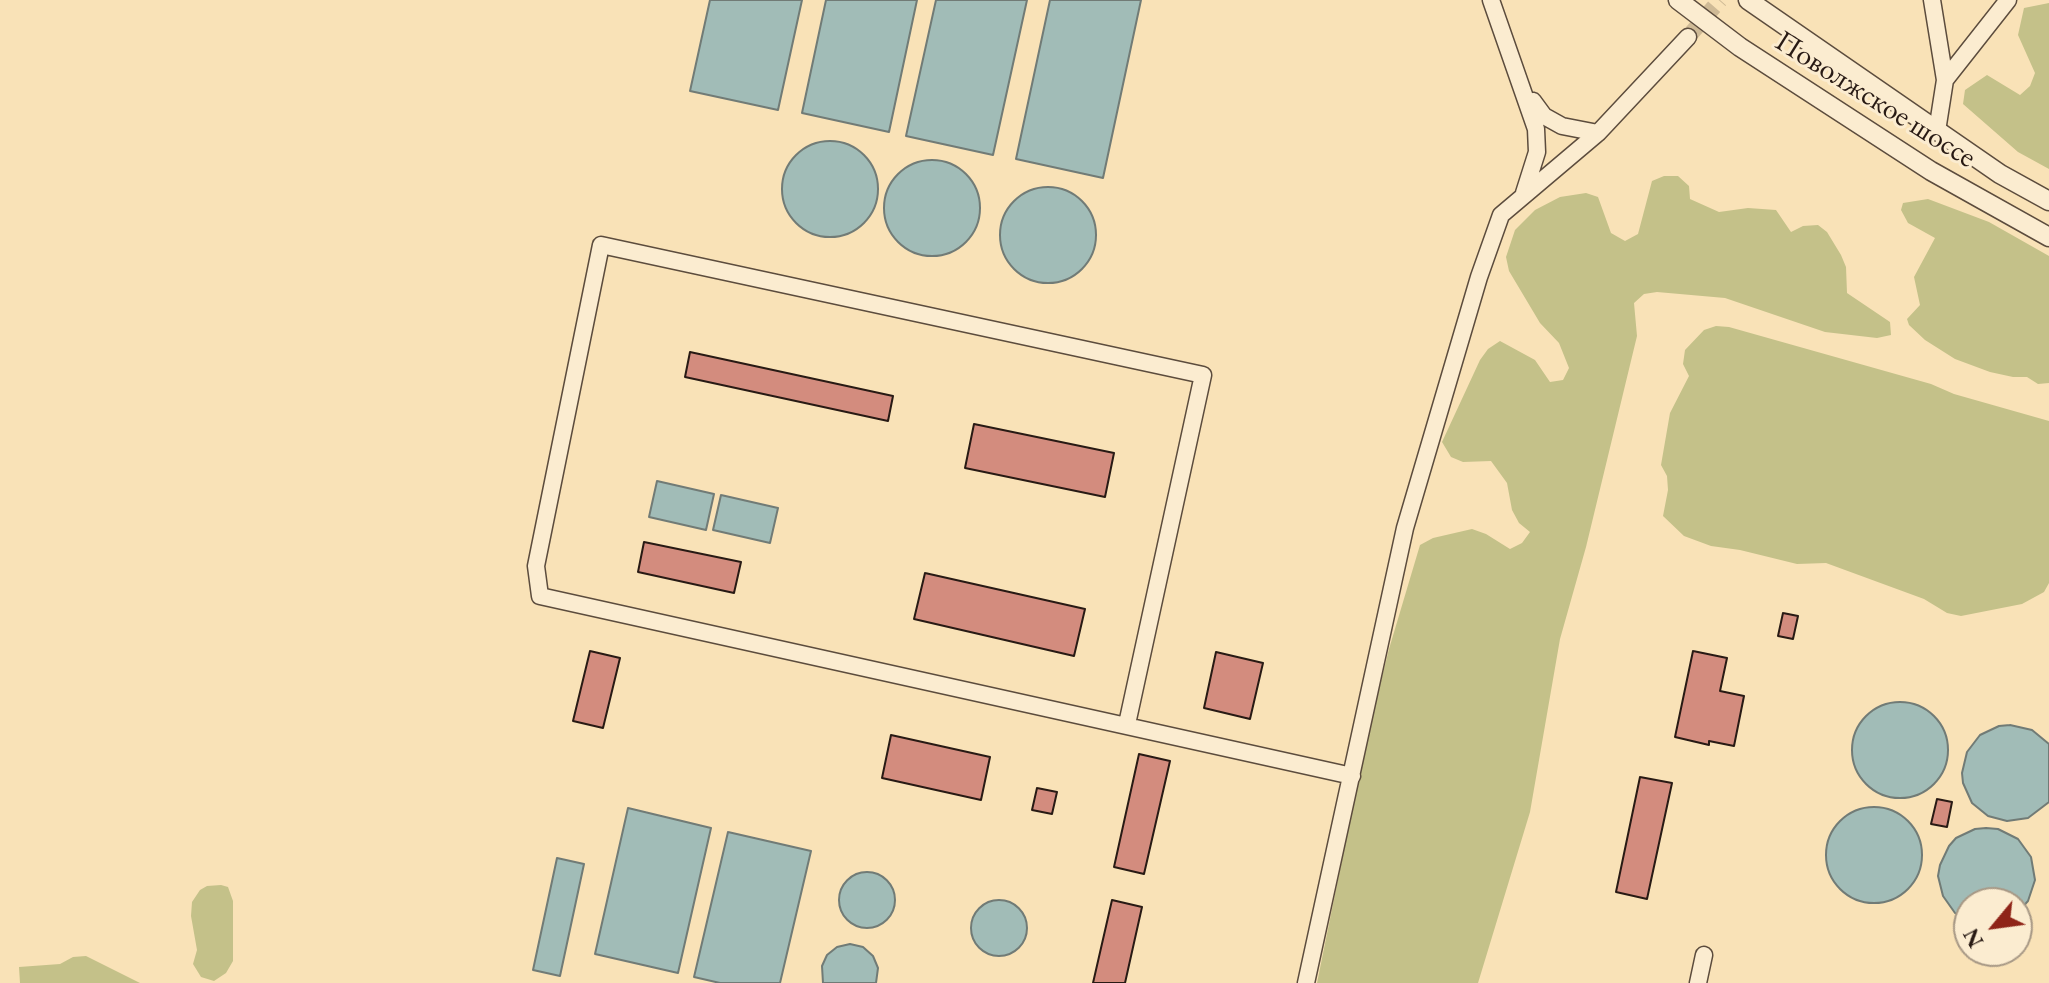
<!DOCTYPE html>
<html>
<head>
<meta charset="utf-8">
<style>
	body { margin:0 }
	#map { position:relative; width:2049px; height:983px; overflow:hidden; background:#f9e2b7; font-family:"EB Garamond",serif }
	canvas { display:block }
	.north { position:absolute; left:1953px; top:887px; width:80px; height:80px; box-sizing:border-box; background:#fbecd0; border:2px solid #a79885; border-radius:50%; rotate:241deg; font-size:22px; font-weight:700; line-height:32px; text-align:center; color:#281a14 }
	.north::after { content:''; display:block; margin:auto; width:28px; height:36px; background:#8f2418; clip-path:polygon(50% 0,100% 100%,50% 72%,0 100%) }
</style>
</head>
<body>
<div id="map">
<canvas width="2049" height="983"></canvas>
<div class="north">N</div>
</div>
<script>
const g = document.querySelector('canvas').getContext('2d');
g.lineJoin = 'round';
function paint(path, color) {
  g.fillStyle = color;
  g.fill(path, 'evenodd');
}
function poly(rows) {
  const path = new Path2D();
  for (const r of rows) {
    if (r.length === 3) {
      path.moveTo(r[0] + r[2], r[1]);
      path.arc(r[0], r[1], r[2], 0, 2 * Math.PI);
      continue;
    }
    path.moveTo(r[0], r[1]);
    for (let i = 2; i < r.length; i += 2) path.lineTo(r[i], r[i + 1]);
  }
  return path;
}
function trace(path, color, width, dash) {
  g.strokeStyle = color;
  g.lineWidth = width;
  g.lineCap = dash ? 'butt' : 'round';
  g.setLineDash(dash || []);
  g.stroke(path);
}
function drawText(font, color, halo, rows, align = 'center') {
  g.font = font + ' "EB Garamond",serif';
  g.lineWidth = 6;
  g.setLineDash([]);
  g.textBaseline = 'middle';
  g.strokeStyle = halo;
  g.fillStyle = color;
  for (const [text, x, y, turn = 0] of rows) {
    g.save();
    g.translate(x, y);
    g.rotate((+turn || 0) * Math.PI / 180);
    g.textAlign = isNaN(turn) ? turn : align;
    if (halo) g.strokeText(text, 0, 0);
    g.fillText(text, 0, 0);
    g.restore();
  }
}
paint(poly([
	[2049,3,2049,169,2018,152,1963,104,1965,90,1987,75,2020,95,2030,86,2035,73,2018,35,2024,8],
	[1664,176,1678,176,1689,186,1690,199,1719,212,1748,208,1776,210,1791,232,1803,226,1818,225,1827,232,1841,255,1846,267,1847,293,1890,322,1891,335,1877,338,1825,332,1725,298,1657,292,1644,294,1634,303,1637,336,1586,547,1560,639,1530,812,1478,983,1317,983,1367,737,1389,649,1420,545,1433,538,1472,529,1486,534,1510,549,1522,543,1530,532,1519,523,1512,510,1507,483,1491,461,1463,462,1451,457,1442,442,1480,360,1488,349,1500,341,1535,360,1550,382,1563,380,1569,368,1559,343,1540,323,1509,271,1506,257,1515,230,1535,210,1560,197,1586,193,1598,197,1611,233,1625,241,1638,234,1652,181],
	[1928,199,1989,222,2049,256,2049,383,2038,384,2027,377,2013,377,1990,372,1955,359,1925,340,1909,325,1907,319,1920,305,1914,277,1935,238,1908,223,1901,210,1903,203],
	[1716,326,1729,327,1931,384,1954,394,2049,421,2049,583,2044,592,2022,604,1961,616,1947,613,1924,599,1826,563,1797,564,1740,550,1711,546,1684,536,1663,516,1668,490,1667,476,1661,465,1670,413,1689,376,1683,364,1685,350,1704,330],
	[221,885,228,887,233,901,233,961,226,973,214,981,201,977,193,964,197,950,191,916,192,902,200,890,207,886],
	[86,956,140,983,20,983,19,967,60,964,73,957]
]), '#c4c189');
const water = poly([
	[710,0,802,0,778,110,690,91,710,0],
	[826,0,917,0,889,132,802,113,826,0],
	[936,0,1027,0,993,155,906,136,936,0],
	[1050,0,1141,0,1103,178,1016,159,1050,0],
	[830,189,48],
	[932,208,48],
	[1048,235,48],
	[657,481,714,494,706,530,649,517,657,481],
	[721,495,778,508,770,543,713,530,721,495],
	[1900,750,48],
	[2010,725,2032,730,2049,744,2049,802,2028,818,2007,821,1988,816,1972,803,1963,783,1962,773,1967,752,1980,735,1999,726,2010,725],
	[1874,855,48],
	[628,808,711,828,678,973,595,954,628,808],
	[1986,828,1998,829,2018,839,2031,857,2035,880,2028,901,2017,913,2017,903,1969,903,1969,921,1955,913,1943,896,1938,876,1940,865,1949,846,1956,838,1975,829,1986,828],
	[728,832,811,851,780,983,720,983,694,977,728,832],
	[557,858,584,864,560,976,533,970,557,858],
	[867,900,28],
	[999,928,28],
	[850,944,863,947,873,956,878,968,876,983,823,983,822,966,827,955,837,947,850,944]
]);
paint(water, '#a1bcb7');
trace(water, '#717b76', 2);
const building = poly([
	[690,352,893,396,888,421,685,377,690,352],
	[974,424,1114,453,1105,497,965,468,974,424],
	[644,542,741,562,734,593,638,572,644,542],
	[925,573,1085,609,1074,656,914,619,925,573],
	[1783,613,1798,616,1793,639,1778,636,1783,613],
	[590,651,620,658,603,728,573,721,590,651],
	[1693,651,1727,658,1720,691,1744,696,1734,746,1709,741,1709,745,1675,737,1693,651],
	[1216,652,1263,663,1250,719,1204,708,1216,652],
	[891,735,990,757,981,800,882,778,891,735],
	[1139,754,1170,761,1144,874,1114,867,1139,754],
	[1640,777,1672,783,1647,899,1616,892,1640,777],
	[1037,788,1057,792,1052,814,1032,810,1037,788],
	[1937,799,1952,802,1947,827,1931,824,1937,799],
	[1112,900,1142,907,1125,983,1093,983,1112,900]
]);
paint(building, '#d38c7e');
trace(building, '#281a14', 2);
trace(poly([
	[1688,37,1720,0]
]), '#cfba96', 16, [16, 8]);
const minor = poly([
	[1491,0,1536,129,1537,152,1524,193],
	[1932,0,1945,80,1937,131],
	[1945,80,2008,0],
	[1533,101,1544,116,1562,126,1598,133],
	[1127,724,1203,375,601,245,536,566,540,596,1352,776],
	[1306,983,1405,528,1479,277,1501,215,1598,133,1688,37],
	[1698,983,1704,955]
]);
const tertiary = poly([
	[1678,0,1740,47,1931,171,2049,237],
	[1748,0,2000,174,2049,201]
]);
trace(minor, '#5c4c3d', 19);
trace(tertiary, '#5c4c3d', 21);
trace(minor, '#fbecd0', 16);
trace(tertiary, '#fbecd0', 18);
drawText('30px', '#281a14', '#fbecd0', [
	["Поволжское шоссе",1875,100,32]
]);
</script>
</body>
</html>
